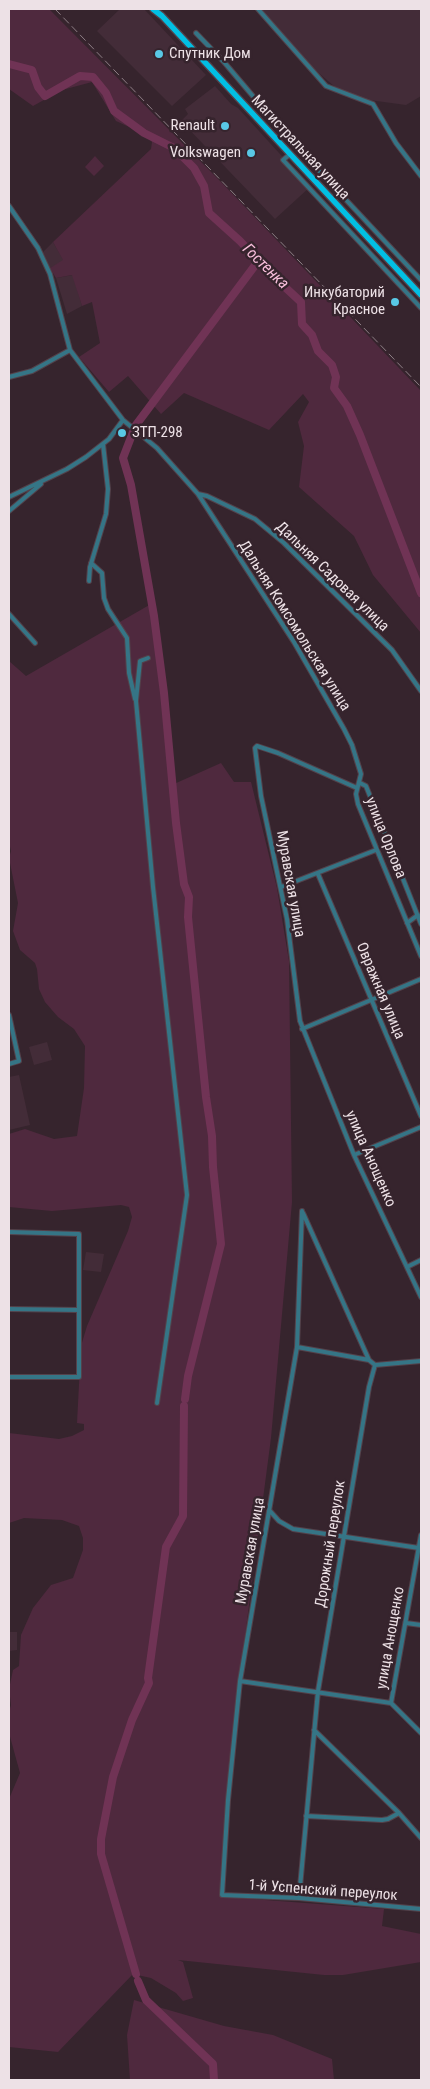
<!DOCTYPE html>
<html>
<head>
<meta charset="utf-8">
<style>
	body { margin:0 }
	#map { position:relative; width:430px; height:2089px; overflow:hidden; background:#36242d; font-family:"Roboto Condensed",sans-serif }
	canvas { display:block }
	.frame { position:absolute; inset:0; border:10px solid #ede1e6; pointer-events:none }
</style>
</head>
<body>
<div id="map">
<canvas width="430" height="2089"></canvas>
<div class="frame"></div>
</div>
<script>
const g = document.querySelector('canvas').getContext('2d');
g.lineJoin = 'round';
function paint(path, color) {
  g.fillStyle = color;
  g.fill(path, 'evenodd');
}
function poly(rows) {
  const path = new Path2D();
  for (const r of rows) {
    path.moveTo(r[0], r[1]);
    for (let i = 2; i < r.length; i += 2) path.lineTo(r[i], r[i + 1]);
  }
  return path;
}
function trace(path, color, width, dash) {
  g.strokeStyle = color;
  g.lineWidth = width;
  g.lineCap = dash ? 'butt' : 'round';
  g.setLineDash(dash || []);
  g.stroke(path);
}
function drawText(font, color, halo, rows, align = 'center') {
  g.font = font + ' "Roboto Condensed",sans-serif';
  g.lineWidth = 5;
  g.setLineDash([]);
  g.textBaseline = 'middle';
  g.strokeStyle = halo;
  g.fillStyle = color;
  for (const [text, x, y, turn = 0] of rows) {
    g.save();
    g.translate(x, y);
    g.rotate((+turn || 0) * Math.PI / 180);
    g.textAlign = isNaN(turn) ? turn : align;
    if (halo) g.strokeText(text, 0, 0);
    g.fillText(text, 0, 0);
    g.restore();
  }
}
paint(poly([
	[120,9,144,9,206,75,172,106,97,31],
	[259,9,421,9,421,96,406,105,347,97,308,64],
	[215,86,231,104,238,108,310,187,275,219,181,121,188,114,185,109],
	[53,242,64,261,50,268,43,252],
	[73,275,82,306,67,314,56,278],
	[47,1042,52,1060,34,1065,29,1047],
	[19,1075,30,1125,9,1130,9,1077],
	[86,1252,104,1254,101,1272,83,1270],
	[9,1632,17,1632,17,1650,9,1651]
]), '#432c38');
paint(poly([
	[9,9,49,9,223,184,421,391,421,633,373,575,354,536,299,487,304,446,298,422,309,402,303,394,269,430,184,393,161,414,128,376,109,392,79,357,100,343,92,302,82,306,72,275,56,278,50,268,63,260,53,242,151,149,152,142,147,135,116,121,92,82,62,90,33,106,9,89],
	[95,156,104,166,94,176,85,167],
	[151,604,174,784,221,763,234,782,251,782,277,888,289,961,292,1202,271,1438,243,1651,226,1808,220,1892,226,1897,384,1909,382,1926,421,1934,421,1962,343,1975,324,1975,178,1960,183,1962,193,1998,183,2001,176,1993,151,1978,133,1974,58,2052,9,2047,9,1799,20,1773,9,1733,9,1712,11,1705,9,1689,13,1670,19,1666,21,1635,33,1608,51,1585,73,1578,83,1550,83,1538,79,1526,62,1520,24,1518,9,1523,9,1433,59,1439,72,1436,84,1430,84,1424,77,1423,81,1346,87,1326,128,1231,132,1217,129,1207,121,1205,52,1211,9,1207,9,1134,25,1129,54,1139,77,1136,84,1088,85,1046,74,1029,58,1017,45,1002,39,989,37,969,35,963,20,950,13,931,18,903,9,858,11,851,9,842,9,661,26,676],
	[134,2000,224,2026,273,2035,332,2059,334,2080,130,2080,127,2035]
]), '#4f293e');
trace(poly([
	[9,64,32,70,38,87,45,96,80,76,93,77,106,93,114,111,144,133,174,148,194,168,204,186,209,213,240,241,273,276,301,302,302,324,312,335,318,351,332,365,336,377,334,388,347,406,360,435,421,593],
	[136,425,259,260],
	[133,432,123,458,131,485,154,616,164,693,176,823,184,884,189,897,188,917,206,1097,212,1136,213,1167,221,1244,188,1376,185,1399],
	[136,1974,101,1854,101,1839,113,1777,132,1720,149,1683,148,1678,166,1547,183,1516,184,1406],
	[138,1981,146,2000,213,2064,214,2080]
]), '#703355', 8);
const street = poly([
	[258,9,326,86,373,104,396,143,421,176],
	[196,33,224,62,291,141,421,280],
	[289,155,283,160,421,308],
	[9,206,38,248,50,274,70,350,123,420,157,448,198,494,294,642,344,729,352,745,361,774,356,794,358,804,421,956],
	[9,377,32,371,70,350],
	[198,494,207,496,255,519,284,543,392,650,421,691],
	[9,497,67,469,86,457,109,439,123,420],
	[9,511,41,484],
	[91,563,102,573,104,598,108,609,127,638,129,673,135,699],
	[89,581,90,567,106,514,108,489,103,444],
	[9,614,35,643],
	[148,658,140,661,136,701,153,887,187,1195,157,1403],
	[360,783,366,786,421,924],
	[357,788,278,753,257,746,255,748,261,796,287,919,300,1021,354,1155,421,1297],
	[318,874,421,1116],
	[281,887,376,850],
	[407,923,418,915],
	[9,1015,19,1061,9,1064],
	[302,1029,421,979],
	[354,1155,421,1127],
	[302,1211,297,1347,240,1681,228,1800,222,1895,299,1898,421,1909],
	[9,1232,79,1234,79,1377,9,1377],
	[407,1267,421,1260],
	[9,1309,79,1310],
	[297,1347,369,1360],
	[375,1365,421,1361],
	[270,1511,279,1521,293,1529,419,1548],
	[406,1623,421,1625],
	[240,1681,391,1703],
	[391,1703,421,1535],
	[391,1703,421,1733],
	[314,1730,399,1813,421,1838],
	[306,1816,382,1820,388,1819,399,1813],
	[299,1898,318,1691,369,1387,375,1365,369,1360,303,1213]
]);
const primary = poly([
	[153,9,162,16,421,295]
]);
trace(street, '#53424b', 6);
trace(primary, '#53424b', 8);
trace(street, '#357586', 4);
trace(primary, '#02bfe3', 5.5);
trace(poly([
	[55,9,421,387]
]), '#8e7f86', 1, [8, 4]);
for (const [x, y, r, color] of [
	[159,54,5,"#59c8e5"],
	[225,126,5,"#59c8e5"],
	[251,153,5,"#59c8e5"],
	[395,302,5,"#59c8e5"],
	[122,433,5,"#59c8e5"]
]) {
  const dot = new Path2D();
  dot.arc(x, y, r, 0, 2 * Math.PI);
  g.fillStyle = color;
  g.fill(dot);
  trace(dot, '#36242d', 2);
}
drawText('15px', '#ede1e6', '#36242d', [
	["Спутник Дом",169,54,"left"],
	["Renault",215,126],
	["Volkswagen",241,153],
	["Инкубаторий",385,293],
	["Красное",385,310],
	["ЗТП-298",132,433,"left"]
], 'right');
drawText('15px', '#ede1e6', '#36242d', [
	["Магистральная улица",300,148,47],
	["Дальняя Садовая улица",332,577,44],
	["Дальняя Комсомольская улица",294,626,58],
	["улица Орлова",385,838,68],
	["Муравская улица",290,884,80],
	["Овражная улица",380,991,67],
	["улица Анощенко",370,1159,66],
	["Дорожный переулок",331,1544,-81],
	["Муравская улица",251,1551,-80],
	["улица Анощенко",391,1638,-80],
	["1-й Успенский переулок",323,1891,4]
]);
drawText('italic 16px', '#f8bedb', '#36242d', [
	["Гостенка",265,267,44]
]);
</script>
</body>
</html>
